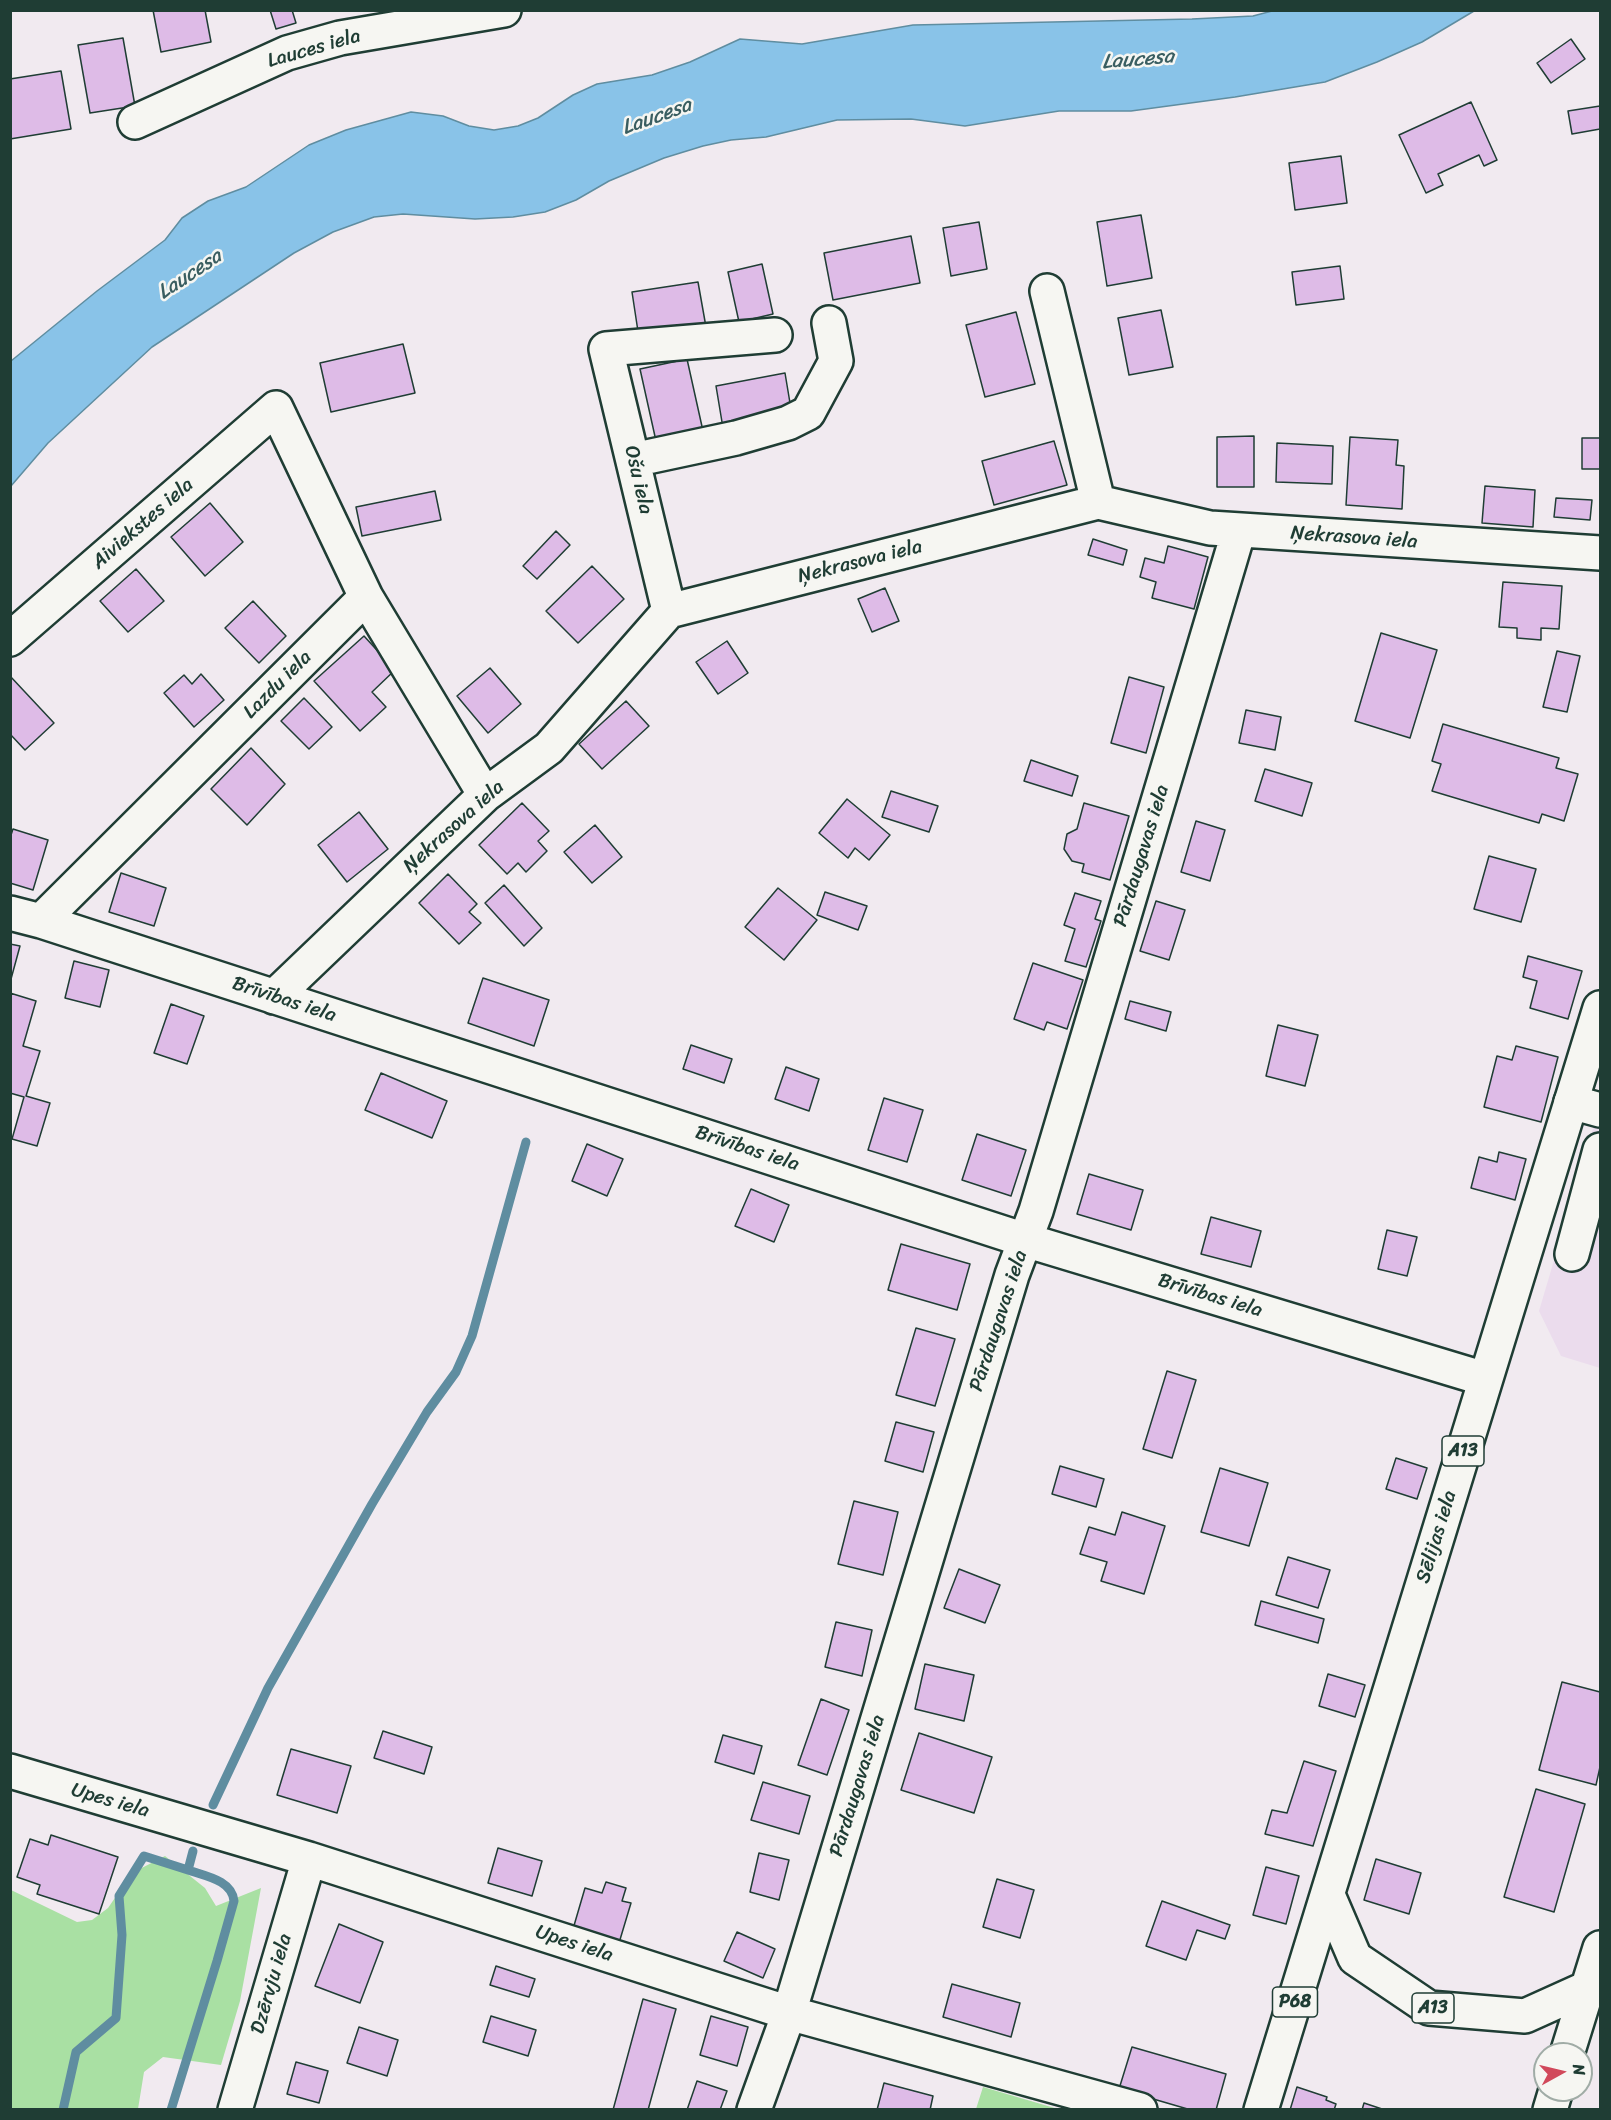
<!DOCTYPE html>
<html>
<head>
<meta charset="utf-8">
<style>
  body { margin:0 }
  #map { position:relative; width:1611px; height:2120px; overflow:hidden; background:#f1eaf0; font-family:Sriracha,sans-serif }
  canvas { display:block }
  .frame { position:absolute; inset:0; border:12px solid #1f3d34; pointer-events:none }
  .north { position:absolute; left:1533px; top:2042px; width:60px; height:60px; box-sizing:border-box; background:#f6f6f2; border:2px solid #a0aca6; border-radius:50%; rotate:82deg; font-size:16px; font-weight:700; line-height:24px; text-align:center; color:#1f3d34 }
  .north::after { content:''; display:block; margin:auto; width:21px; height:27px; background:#d1495b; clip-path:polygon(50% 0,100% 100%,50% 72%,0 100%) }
</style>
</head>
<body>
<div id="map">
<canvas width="1611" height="2120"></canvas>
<div class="frame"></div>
<div class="north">N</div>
</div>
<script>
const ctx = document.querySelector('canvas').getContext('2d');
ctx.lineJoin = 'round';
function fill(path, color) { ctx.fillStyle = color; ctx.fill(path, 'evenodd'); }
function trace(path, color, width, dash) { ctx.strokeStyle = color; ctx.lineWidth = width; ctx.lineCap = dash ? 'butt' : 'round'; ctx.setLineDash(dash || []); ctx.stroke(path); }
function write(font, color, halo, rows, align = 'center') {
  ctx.font = font + ' Sriracha,sans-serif'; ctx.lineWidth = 5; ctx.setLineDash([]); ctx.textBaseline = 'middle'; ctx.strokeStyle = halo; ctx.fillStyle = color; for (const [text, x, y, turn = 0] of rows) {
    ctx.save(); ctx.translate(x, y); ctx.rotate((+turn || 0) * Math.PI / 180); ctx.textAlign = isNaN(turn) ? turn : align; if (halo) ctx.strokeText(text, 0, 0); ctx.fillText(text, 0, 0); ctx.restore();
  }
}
fill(new Path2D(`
  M1600 1105V1368L1561 1356 1539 1311Z`), '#ebdced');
fill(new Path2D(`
  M165 1856 205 1888 216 1906 261 1888 240 2001 221 2065 163 2057 144 2072 138 2109H11V1890L77 1922 92 1920 108 1908 132 1873Z
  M983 2087 1058 2109H976Z`), '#a9e0a3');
const water = new Path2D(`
  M1272 11H1474L1422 42 1377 62 1325 82 1235 97 1131 111H1059L965 126 911 119 837 120 766 137 731 140 703 146 664 158 609 181 576 200 545 212 513 217 475 219 403 214 374 217 333 232 294 253 152 347 48 443 11 486V361L97 291 165 240 182 218 208 201 246 187 309 145 346 130 411 112 443 116 469 126 494 130 518 126 538 118 573 95 597 84 652 75 690 62 740 39 802 44 913 25 1192 19 1253 16Z`);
fill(water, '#89c3e8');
trace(water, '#5f8da0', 1.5);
trace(new Path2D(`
  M213 1805 268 1688 372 1504 427 1412 456 1372 472 1336 526 1142
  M63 2110 76 2052 116 2018 122 1935 119 1896 144 1856 188 1870
  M171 2110 217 1961 234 1901C232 1880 205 1876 188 1870L193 1851`), '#5f8da0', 9);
const building = new Path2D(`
  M153 10H205L211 42 161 52Z
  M270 10H292L296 23 276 29Z
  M123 38 135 106 90 113 78 45Z
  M1571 39 1585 59 1551 83 1537 63Z
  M61 71 71 129 10 139V79Z
  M1471 102 1497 160 1484 166 1479 155 1438 174 1443 185 1426 193 1399 135Z
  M1600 106V129L1572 134 1568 111Z
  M1341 156 1347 203 1295 210 1289 163Z
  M1141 215 1152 278 1107 286 1097 222Z
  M979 222 987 269 951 276 943 228Z
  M911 236 920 283 833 300 824 253Z
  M762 264 773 314 739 322 728 272Z
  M1340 266 1344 299 1296 305 1292 272Z
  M698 282 706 327 639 338 632 292Z
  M1161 310 1173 367 1129 375 1118 318Z
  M1016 312 1035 384 985 397 966 325Z
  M403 344 415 393 331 412 320 363Z
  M687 359 703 431 656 441 640 369Z
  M785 373 792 415 723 428 716 386Z
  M1254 436V487H1217V437Z
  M1350 437 1398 440 1396 465 1404 466 1402 509 1346 505Z
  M1582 438H1600V469H1582Z
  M1054 441 1067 485 994 505 982 461Z
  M1277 443 1333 446 1332 484 1276 482Z
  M1485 486 1535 490 1533 527 1482 523Z
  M435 491 441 520 362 536 356 507Z
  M1556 498 1592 500 1590 520 1554 517Z
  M210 503 243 542 205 576 171 537Z
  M556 531 570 545 537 579 523 566Z
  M1093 539 1127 550 1123 565 1088 555Z
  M1168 546 1208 557 1194 609 1152 598 1156 582 1140 577 1145 558 1164 563Z
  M592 566 624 599 578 643 546 611Z
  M136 569 164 601 128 632 100 601Z
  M1503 582 1562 586 1559 629 1541 628V640L1517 638V628L1499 627Z
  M885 588 899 621 872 632 858 599Z
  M253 601 286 636 259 663 225 628Z
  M1381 633 1437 650 1410 738 1355 721Z
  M364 636 395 670 372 692 386 707 360 731 314 681Z
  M727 641 748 673 718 694 696 662Z
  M1557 651 1580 656 1567 712 1543 707Z
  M490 668 521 704 488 733 457 696Z
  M201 674 224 700 194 727 164 693 184 675 192 684Z
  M10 676 54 723 25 750 10 734Z
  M1129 677 1164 687 1146 753 1111 743Z
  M304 698 332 727 309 749 281 721Z
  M626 701 649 726 602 769 579 744Z
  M1246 710 1281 717 1275 750 1239 743Z
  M1443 724 1559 758 1556 768 1578 774 1564 821 1542 814 1539 823 1432 791 1441 764 1432 761Z
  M251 748 285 784 247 825 211 789Z
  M1031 760 1078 776 1072 796 1024 781Z
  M1265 769 1312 783 1302 816 1255 801Z
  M891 791 938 806 929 832 882 817Z
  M847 799 890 835 869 860 855 848 848 858 819 833Z
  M522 803 549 831 538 841 547 851 526 872 518 863 507 874 479 845Z
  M1084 803 1129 816 1110 880 1082 872 1084 864 1072 861 1064 849 1067 834 1077 829Z
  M359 812 388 849 347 882 318 845Z
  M1196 821 1225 830 1210 881 1181 872Z
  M595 825 622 857 592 883 564 852Z
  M13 829 48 840 33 890 10 883V838Z
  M1489 856 1536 869 1521 922 1474 909Z
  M121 873 166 888 154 926 109 912Z
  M448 874 477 904 469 912 481 923 459 944 419 903Z
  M504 885 542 928 524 946 485 903Z
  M778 888 817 920 784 960 745 927Z
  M825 892 867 906 858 930 817 915Z
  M1075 893 1101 901 1095 919 1101 921 1086 967 1065 961 1075 929 1064 925Z
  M1156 901 1185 910 1169 960 1140 951Z
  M10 944 20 946 11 979 10 978Z
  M1528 956 1582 971 1568 1019 1530 1008 1537 981 1523 977Z
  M74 961 109 970 100 1007 65 998Z
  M1033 963 1083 980 1067 1029 1047 1022 1044 1030 1014 1019Z
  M483 978 549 1000 534 1046 468 1023Z
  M10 993 36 1001 23 1046 40 1051 26 1096 50 1103 37 1146 12 1139 24 1097 10 1093Z
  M1130 1001 1171 1012 1166 1031 1125 1019Z
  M171 1004 204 1016 187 1064 154 1053Z
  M1278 1025 1318 1035 1305 1086 1266 1076Z
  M691 1045 732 1059 724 1083 683 1069Z
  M1516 1046 1558 1057 1541 1122 1484 1107 1497 1056 1512 1060Z
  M786 1067 819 1079 809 1111 775 1099Z
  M381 1073 447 1101 432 1138 365 1110Z
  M884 1098 923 1110 907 1162 868 1150Z
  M977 1134 1026 1150 1011 1196 962 1180Z
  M587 1144 623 1159 607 1196 572 1181Z
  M1499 1152 1526 1159 1515 1200 1471 1188 1479 1157 1497 1162Z
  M1089 1174 1143 1190 1131 1230 1077 1214Z
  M751 1189 789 1205 774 1242 735 1226Z
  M1211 1217 1261 1231 1251 1267 1201 1254Z
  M1387 1230 1417 1237 1407 1276 1378 1269Z
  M901 1244 970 1264 957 1310 888 1290Z
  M916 1328 955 1339 935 1406 896 1395Z
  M1167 1371 1196 1380 1172 1458 1143 1449Z
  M896 1422 934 1432 923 1472 885 1461Z
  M1396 1458 1427 1468 1417 1499 1386 1489Z
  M1060 1466 1104 1479 1096 1507 1052 1494Z
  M1220 1468 1268 1483 1249 1546 1201 1532Z
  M854 1501 898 1512 883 1575 838 1564Z
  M1122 1512 1165 1526 1144 1594 1101 1581 1107 1562 1080 1554 1089 1527 1115 1535Z
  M1288 1557 1330 1570 1318 1608 1276 1595Z
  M959 1569 1000 1585 985 1623 944 1608Z
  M1261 1601 1324 1619 1318 1643 1255 1625Z
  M836 1622 872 1630 862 1676 825 1667Z
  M925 1664 974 1675 964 1721 915 1709Z
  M1328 1674 1365 1685 1355 1717 1319 1706Z
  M1562 1682 1600 1692V1767L1596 1785 1539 1770Z
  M821 1699 849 1710 827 1775 798 1765Z
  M383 1731 432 1747 424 1774 374 1758Z
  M919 1733 992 1757 974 1813 901 1790Z
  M723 1735 762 1746 754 1774 715 1762Z
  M291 1749 351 1766 337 1813 277 1795Z
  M1304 1761 1336 1771 1313 1846 1265 1834 1272 1810 1287 1813Z
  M763 1782 810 1796 799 1834 751 1820Z
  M1536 1789 1585 1804 1554 1912 1504 1897Z
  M51 1835 118 1857 99 1914 37 1894 40 1885 17 1877 30 1839 48 1845Z
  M498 1848 542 1861 532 1896 488 1883Z
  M759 1853 789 1860 779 1900 750 1892Z
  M1376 1859 1421 1873 1409 1914 1364 1900Z
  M1266 1867 1299 1876 1286 1924 1253 1915Z
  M997 1879 1034 1890 1020 1938 983 1927Z
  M606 1882 626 1888 622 1901 631 1903 619 1943 573 1929 585 1888 602 1893Z
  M1162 1901 1230 1925 1225 1939 1197 1930 1186 1960 1146 1946Z
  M339 1924 383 1942 360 2003 315 1986Z
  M737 1932 775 1949 763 1978 724 1961Z
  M496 1966 535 1979 529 1997 490 1985Z
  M952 1984 1020 2003 1011 2037 943 2017Z
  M643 1999 676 2009 648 2110H613Z
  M491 2016 536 2030 528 2056 483 2042Z
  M711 2016 748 2027 737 2066 700 2055Z
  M359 2027 398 2040 387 2076 347 2063Z
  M1132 2047 1226 2074 1216 2110H1191L1119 2089Z
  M296 2062 328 2071 319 2103 287 2094Z
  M697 2081 727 2091 720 2110H687Z
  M884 2083 933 2096 930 2110H877Z
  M1297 2087 1327 2097 1326 2100 1336 2104 1334 2110H1290Z
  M1364 2103 1382 2109V2110H1362Z`);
fill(building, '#debbe7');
trace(building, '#1f3d34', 1.5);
const minor = new Path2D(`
  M135 122 287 53 340 38 504 10
  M1047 291 1098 502
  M633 460 736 438 788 423 808 413 836 361 829 323
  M669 611 606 349 775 335
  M10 639 276 408 366 597 485 795
  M10 913 41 921 1025 1240 1485 1379
  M41 921 366 597
  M274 997 485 795 549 748 669 611 1098 502 1210 528 1600 553
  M1571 1102 1600 1110
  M1572 1254 1600 1150
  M10 1771 309 1859 789 2013 1140 2110
  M235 2110 309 1859
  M754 2110 789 2013 1012 1275 1036 1211 1239 530`);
const major = new Path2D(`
  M1328 1895 1355 1958 1429 2008 1525 2016 1587 1988
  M1567 2054 1600 1948
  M1261 2110 1600 1008
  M1550 2110 1556 2090`);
trace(minor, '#1f3d34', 38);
trace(major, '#1f3d34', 38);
trace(minor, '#f6f6f2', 33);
trace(major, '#f6f6f2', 33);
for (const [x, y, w] of [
  [1463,1451,42],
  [1295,2002,45],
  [1433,2008,42]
]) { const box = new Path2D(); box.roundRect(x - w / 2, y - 15, w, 30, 4.5); ctx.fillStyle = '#f6f6f2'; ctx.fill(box); trace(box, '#1f3d34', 1.5); }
write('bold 18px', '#1f3d34', null, [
  ["A13",1463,1451],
  ["P68",1295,2002],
  ["A13",1433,2008]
]);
write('20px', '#1f3d34', '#f6f6f2', [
  ["Lauces iela",314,49,-16],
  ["Ošu iela",638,480,77],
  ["Aiviekstes iela",143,524,-41],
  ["Ņekrasova iela",1354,538,4],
  ["Ņekrasova iela",860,562,-14],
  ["Lazdu iela",278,685,-45],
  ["Ņekrasova iela",454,827,-42],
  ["Pārdaugavas iela",1142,856,-73],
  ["Brīvības iela",284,1000,18],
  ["Brīvības iela",747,1149,18],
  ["Brīvības iela",1210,1296,17],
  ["Pārdaugavas iela",999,1321,-72],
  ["Sēlijas iela",1437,1537,-73],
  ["Pārdaugavas iela",858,1786,-73],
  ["Upes iela",110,1801,16],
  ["Upes iela",574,1944,18],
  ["Dzērvju iela",272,1984,-74]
]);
write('italic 21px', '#3a5e61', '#f6f6f2', [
  ["Laucesa",1138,60,-5],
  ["Laucesa",657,117,-20],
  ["Laucesa",190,275,-34]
]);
</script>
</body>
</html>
